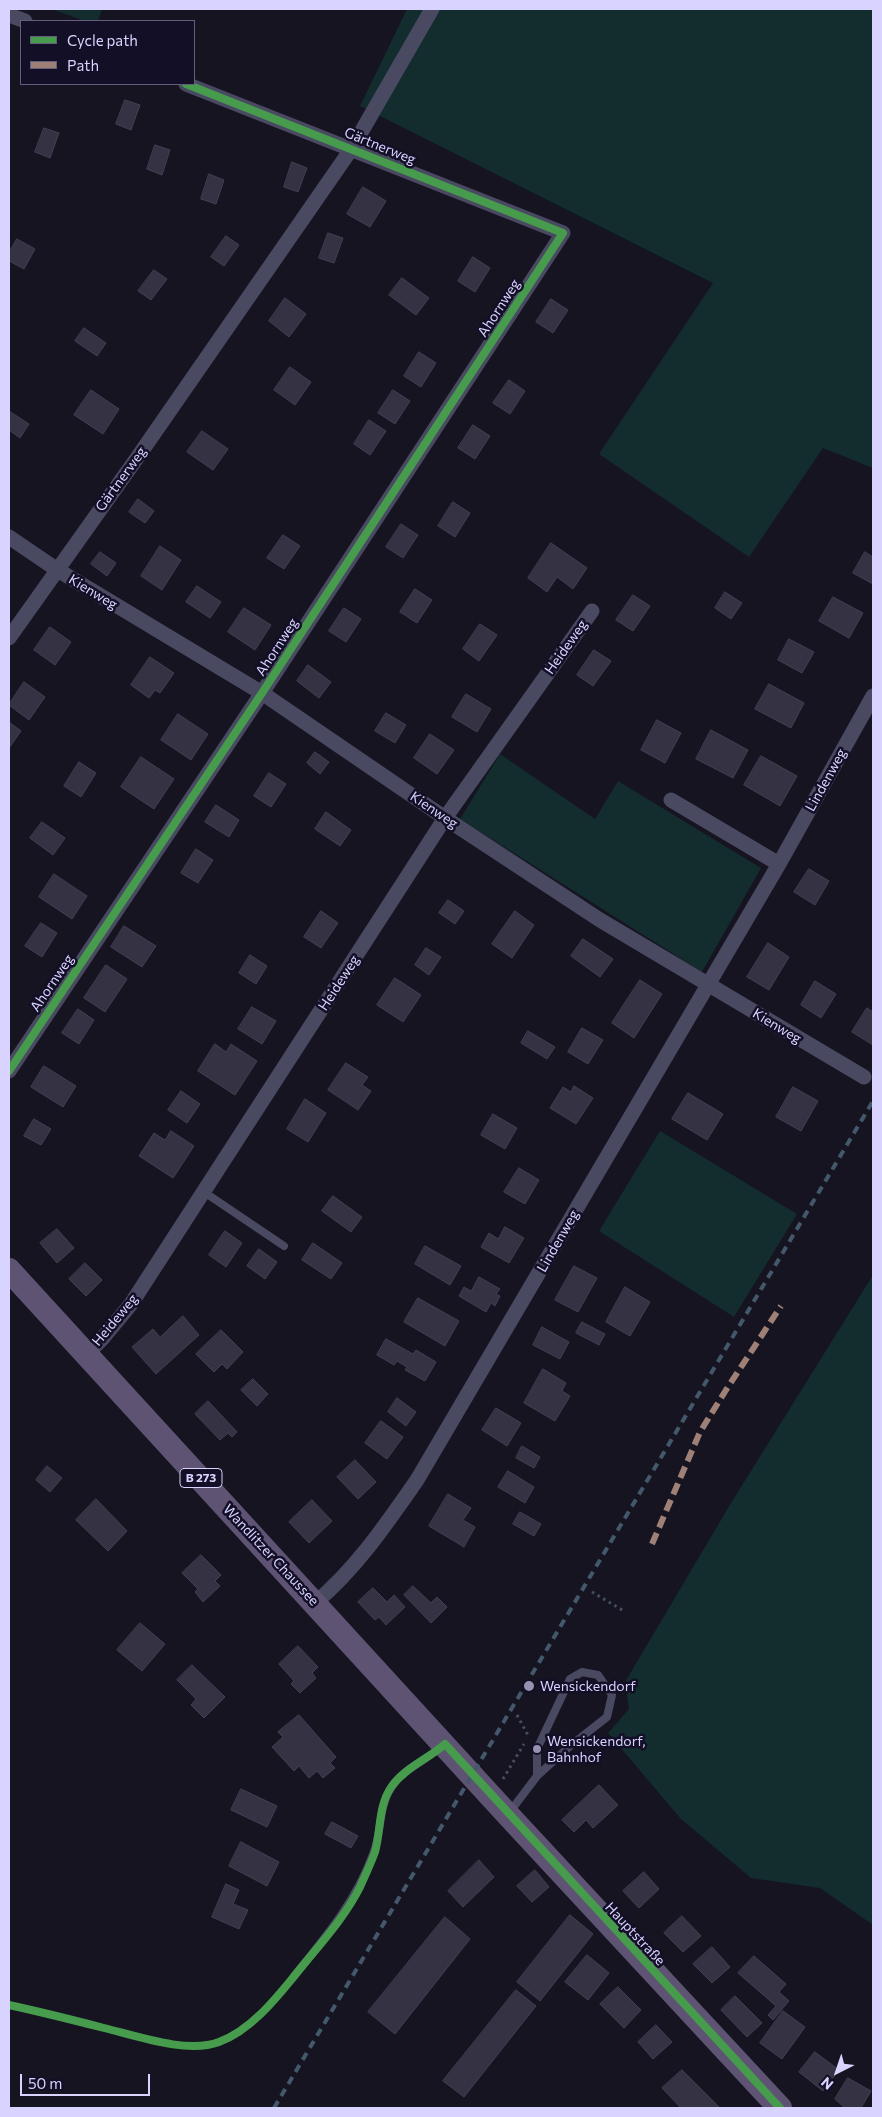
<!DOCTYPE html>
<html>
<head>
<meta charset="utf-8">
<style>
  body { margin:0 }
  #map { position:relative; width:882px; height:2117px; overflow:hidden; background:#161421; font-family:Commissioner,sans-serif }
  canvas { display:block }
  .frame { position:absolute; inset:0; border:10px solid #d9d4ff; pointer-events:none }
  .legend { position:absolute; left:20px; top:20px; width:175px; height:65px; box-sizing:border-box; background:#130f26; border:1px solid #625e7d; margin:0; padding:6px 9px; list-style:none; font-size:15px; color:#d9d4ff }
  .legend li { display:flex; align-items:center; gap:10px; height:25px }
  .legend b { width:25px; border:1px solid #625e7d }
  .north { position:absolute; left:812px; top:2047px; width:50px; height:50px; -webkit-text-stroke:4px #130f26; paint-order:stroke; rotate:221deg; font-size:14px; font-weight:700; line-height:20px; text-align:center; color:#d9d4ff }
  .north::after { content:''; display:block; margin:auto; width:18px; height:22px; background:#d9d4ff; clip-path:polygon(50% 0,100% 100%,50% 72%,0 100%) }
  .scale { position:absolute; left:20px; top:2074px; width:130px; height:22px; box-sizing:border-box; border:2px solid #d9d4ff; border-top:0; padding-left:6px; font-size:15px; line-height:18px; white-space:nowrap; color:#d9d4ff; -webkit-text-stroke:4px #130f26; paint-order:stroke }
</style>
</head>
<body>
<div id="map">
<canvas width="882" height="2117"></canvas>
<div class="frame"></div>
<ul class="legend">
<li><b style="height:6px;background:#469c4c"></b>Cycle path</li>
<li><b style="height:6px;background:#9e8076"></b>Path</li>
</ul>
<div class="north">N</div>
<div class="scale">50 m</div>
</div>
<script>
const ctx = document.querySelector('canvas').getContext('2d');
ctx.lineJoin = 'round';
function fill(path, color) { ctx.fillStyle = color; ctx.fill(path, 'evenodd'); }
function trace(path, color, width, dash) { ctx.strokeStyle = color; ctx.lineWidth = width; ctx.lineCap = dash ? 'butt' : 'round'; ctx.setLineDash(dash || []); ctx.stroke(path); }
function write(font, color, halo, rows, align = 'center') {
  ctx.font = font + ' Commissioner,sans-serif'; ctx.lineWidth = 5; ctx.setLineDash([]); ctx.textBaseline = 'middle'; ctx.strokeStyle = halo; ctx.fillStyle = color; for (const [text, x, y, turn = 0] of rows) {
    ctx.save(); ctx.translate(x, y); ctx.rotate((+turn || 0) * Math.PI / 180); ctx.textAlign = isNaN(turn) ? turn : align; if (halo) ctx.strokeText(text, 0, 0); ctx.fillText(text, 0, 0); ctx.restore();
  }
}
fill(new Path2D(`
  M51 9H102L98 21H85Z
  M407 9H873V468L823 448 749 557 599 454 713 283 360 106Z
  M500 754 595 819 618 781 761 868 702 972 460 819Z
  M660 1131 797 1214 734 1317 599 1231Z
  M873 1275V1925L820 1888 751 1878 681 1819 608 1733 629 1709 625 1682 731 1503Z`), '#132c2d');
const building = new Path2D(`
  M125 100 140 105 131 130 116 124Z
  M44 128 59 133 50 158 35 152Z
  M155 145 170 150 162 175 147 169Z
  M292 162 307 168 298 192 284 187Z
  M209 174 224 180 216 204 201 199Z
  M363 187 386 201 370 227 347 214Z
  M328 233 343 238 334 263 319 258Z
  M226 236 239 245 224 266 211 257Z
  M17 239 35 249 24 269 9 261V253Z
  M473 257 490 268 475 292 458 281Z
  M154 270 167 279 151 300 138 291Z
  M402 278 429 298 416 315 389 295Z
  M285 298 306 314 289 337 269 321Z
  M551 299 568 310 553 333 536 322Z
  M84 328 106 343 97 356 75 341Z
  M419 352 436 363 421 387 404 376Z
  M290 367 311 382 295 405 274 390Z
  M509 380 525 391 510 414 493 403Z
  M91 390 119 409 103 434 74 415Z
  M393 390 410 401 395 424 378 413Z
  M9 411 29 424 20 438 9 430Z
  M369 420 386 431 370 455 354 444Z
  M473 425 490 436 475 459 458 448Z
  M202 431 228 449 213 470 187 452Z
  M138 499 154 511 145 523 129 512Z
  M453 502 470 513 455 537 438 526Z
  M401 524 418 535 403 558 386 547Z
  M283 535 300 546 284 569 267 558Z
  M551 543 587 568 573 589 557 577 547 592 528 578Z
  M160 546 181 560 162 590 141 576Z
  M100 552 116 563 107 576 91 564Z
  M865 552 873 557V584L853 573Z
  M197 586 221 602 210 618 186 602Z
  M415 589 432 600 417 623 400 612Z
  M725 592 742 603 731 619 715 608Z
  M633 595 650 606 633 631 616 620Z
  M833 597 863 613 849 638 819 621Z
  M244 608 271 625 255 650 228 632Z
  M344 608 361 619 346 642 329 631Z
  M480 624 497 635 479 661 463 649Z
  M50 627 71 642 55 665 34 650Z
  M789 639 814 652 802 673 778 660Z
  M594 650 611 661 593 686 577 675Z
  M150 657 174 673 160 693 155 690 149 698 131 685Z
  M308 665 331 682 319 698 297 681Z
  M24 682 45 697 29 720 9 705Z
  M769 684 804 703 791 728 755 709Z
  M466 694 491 709 477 732 452 717Z
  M386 713 406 725 395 743 375 731Z
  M178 714 208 734 191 760 161 740Z
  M657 720 681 733 665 763 641 750Z
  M9 722 21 731 9 748Z
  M711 730 748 750 733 778 696 759Z
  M430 734 454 750 437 774 414 758Z
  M315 752 329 762 320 774 307 763Z
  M761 756 797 776 780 806 744 785Z
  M141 757 174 779 154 809 121 787Z
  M79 762 96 773 81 797 64 786Z
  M269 773 286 784 271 807 254 796Z
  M216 805 239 820 229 837 205 822Z
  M326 812 351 830 340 846 315 829Z
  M42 822 65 838 53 855 30 838Z
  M196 849 213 860 198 883 181 873Z
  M809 869 829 881 815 905 794 892Z
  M54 874 87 896 72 919 39 897Z
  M448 900 464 911 455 924 439 913Z
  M321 911 338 923 321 948 304 937Z
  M515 911 534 925 512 958 492 944Z
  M41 923 57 933 42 957 25 946Z
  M124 926 156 946 142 967 111 947Z
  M583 939 613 959 600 977 571 956Z
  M768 943 789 957 769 990 747 977Z
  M426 948 441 957 429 975 415 965Z
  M250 955 267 966 256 984 239 973Z
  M106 965 127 979 105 1012 84 998Z
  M395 978 421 995 403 1022 377 1005Z
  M640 980 662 994 634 1038 612 1023Z
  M815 981 836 994 821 1018 801 1005Z
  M252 1007 276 1021 262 1044 238 1029Z
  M867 1008 873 1012V1045L852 1032Z
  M78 1009 94 1020 79 1044 62 1033Z
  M582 1028 603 1040 588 1064 568 1052Z
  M528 1031 555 1047 547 1059 521 1043Z
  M215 1044 226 1052 231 1044 257 1061 235 1095 198 1071Z
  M346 1063 368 1077 362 1085 371 1091 358 1110 328 1090Z
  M44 1066 76 1086 63 1107 31 1087Z
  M574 1086 593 1098 576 1124 550 1108 563 1087 571 1092Z
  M793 1087 818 1101 801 1131 776 1117Z
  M181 1091 200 1104 187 1123 168 1110Z
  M688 1093 723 1114 707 1140 672 1119Z
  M305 1099 326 1113 308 1142 287 1129Z
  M493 1114 517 1128 505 1149 481 1135Z
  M34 1119 51 1129 41 1145 24 1136Z
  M171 1131 194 1146 173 1178 139 1156 154 1133 165 1140Z
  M519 1168 539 1180 525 1204 504 1192Z
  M333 1196 362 1217 351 1232 322 1211Z
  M505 1227 524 1238 509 1263 481 1247 489 1233 498 1239Z
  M57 1229 74 1248 57 1263 40 1243Z
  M225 1231 242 1243 226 1267 209 1255Z
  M313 1243 342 1263 331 1279 302 1260Z
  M425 1246 461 1266 450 1285 415 1264Z
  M259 1249 277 1262 265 1279 247 1266Z
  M85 1263 102 1280 86 1296 69 1279Z
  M574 1266 597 1278 578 1312 555 1300Z
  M479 1277 500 1289 496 1294 500 1296 495 1306 491 1303 486 1312 459 1296 464 1287 471 1291Z
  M625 1287 650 1302 630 1336 606 1322Z
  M418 1298 459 1321 445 1346 404 1322Z
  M183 1316 199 1335 156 1374 132 1347 153 1329 160 1337Z
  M582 1322 605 1334 599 1345 576 1333Z
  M542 1327 569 1342 560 1359 533 1345Z
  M221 1330 243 1352 227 1369 222 1364 214 1372 196 1354Z
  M386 1339 413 1354 416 1350 436 1362 425 1381 405 1370 407 1367 397 1361 394 1365 377 1355Z
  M543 1369 566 1383 562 1391 570 1396 555 1421 524 1403Z
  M253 1379 268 1394 257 1406 241 1390Z
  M397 1398 416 1412 406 1426 388 1412Z
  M208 1401 237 1432 232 1437 228 1433 220 1440 195 1414Z
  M496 1408 521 1423 507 1446 482 1430Z
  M381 1421 403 1437 387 1459 365 1443Z
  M522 1446 540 1457 534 1468 516 1458Z
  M355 1460 376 1482 358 1499 337 1477Z
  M47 1466 62 1478 50 1492 36 1480Z
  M508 1471 534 1487 525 1503 498 1487Z
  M448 1494 471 1508 463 1520 475 1527 464 1547 429 1526Z
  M96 1499 127 1531 108 1551 76 1520Z
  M312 1500 332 1521 309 1543 289 1522Z
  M520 1512 541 1524 534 1536 513 1524Z
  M201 1555 221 1575 215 1581 220 1586 203 1602 195 1592 198 1589 182 1573Z
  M413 1586 431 1603 437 1597 447 1607 431 1623 404 1595Z
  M373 1588 387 1602 394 1595 405 1607 386 1625 379 1617 375 1620 358 1602Z
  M140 1623 165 1644 142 1671 117 1650Z
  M298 1646 318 1667 312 1673 316 1678 300 1693 291 1684 294 1681 279 1664Z
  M192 1665 225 1697 204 1718 191 1705 196 1699 177 1680Z
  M299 1715 336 1757 330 1763 335 1768 323 1778 317 1771 309 1778 299 1766 294 1771 272 1747 283 1737 278 1732Z
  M599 1785 618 1805 593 1828 586 1820 574 1832 562 1820Z
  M241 1789 277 1806 267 1827 231 1810Z
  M332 1822 358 1836 351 1848 325 1834Z
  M241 1842 279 1862 267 1886 229 1866Z
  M479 1860 494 1877 463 1907 448 1891Z
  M535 1870 549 1887 532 1902 517 1886Z
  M644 1872 659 1889 639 1908 623 1891Z
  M226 1884 239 1890 233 1904 248 1910 239 1929 212 1917Z
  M570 1915 593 1934 540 2001 517 1982Z
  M682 1916 701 1936 683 1952 664 1933Z
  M445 1917 470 1939 395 2034 368 2012Z
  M712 1947 730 1967 712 1983 693 1964Z
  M587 1955 609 1973 588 2000 565 1982Z
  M754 1956 786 1984 779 1992 789 2001 773 2020 768 2015 776 2006 738 1973Z
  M618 1987 641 2010 624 2028 600 2004Z
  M516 1990 536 2006 464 2097 443 2081Z
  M735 1996 762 2023 747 2037 721 2010Z
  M783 2011 805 2027 782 2059 760 2043Z
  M656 2025 672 2042 653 2059 638 2042Z
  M815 2052 839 2070 823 2091 799 2072Z
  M682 2070 720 2108H681L662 2088Z
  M848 2078 871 2091 861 2108H845L835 2099Z`);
fill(building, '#343243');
trace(building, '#433f54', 1);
trace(new Path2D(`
  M592 1592 624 1611
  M517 1715 529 1737
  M503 1779 524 1744`), '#44505f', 3, [2.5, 4]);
trace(new Path2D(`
  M204 1192 284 1246
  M509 1813 537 1776 570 1746 607 1717 612 1695 598 1675 582 1672 570 1679 537 1749V1776
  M294 1976C325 1938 356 1901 373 1854 382 1833 378 1808 391 1788 402 1769 425 1761 441 1747`), '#4a4962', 8);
trace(new Path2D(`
  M9 15 25 21
  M9 537 56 569 262 693 445 818 600 920 864 1077
  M9 638 137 458 352 148 432 9
  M671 800 779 864
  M9 1071 262 693 563 233 186 84
  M87 1354 102 1339 131 1304 445 818 592 611
  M315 1603C356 1569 387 1523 417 1480L779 864 873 696`), '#4a4962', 15);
trace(new Path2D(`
  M9 1270 508 1815 780 2108`), '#5e5373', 24);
trace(new Path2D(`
  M274 2108 873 1101`), '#43596b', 4, [8, 6]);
trace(new Path2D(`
  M652 1544 700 1432 726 1390 781 1306`), '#9e8076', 6, [12, 6]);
trace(new Path2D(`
  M9 1071 262 693 563 233 186 84
  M9 2005C41 2012 73 2020 104 2028 137 2036 187 2054 219 2042 252 2030 278 1996 300 1969 321 1943 345 1917 360 1887 365 1876 371 1863 375 1852 381 1831 378 1805 392 1786 405 1768 428 1759 445 1744L780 2108`), '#469c4c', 8);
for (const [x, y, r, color] of [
  [529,1686,6,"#9591b1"],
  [537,1749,5,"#9591b1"]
]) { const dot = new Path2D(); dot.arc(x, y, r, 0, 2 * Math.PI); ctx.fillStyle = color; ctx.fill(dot); trace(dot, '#130f26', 2); }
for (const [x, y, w] of [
  [201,1478,42]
]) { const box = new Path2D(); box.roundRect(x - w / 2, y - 9.5, w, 19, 4); ctx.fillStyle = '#130f26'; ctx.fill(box); trace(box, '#d9d4ff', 1); }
write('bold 12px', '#d9d4ff', null, [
  ["B 273",201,1478]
]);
write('14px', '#d9d4ff', '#130f26', [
  ["Gärtnerweg",380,146,22],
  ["Ahornweg",499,308,-57],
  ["Gärtnerweg",121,479,-54],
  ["Kienweg",93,592,31],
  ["Ahornweg",277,647,-57],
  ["Heideweg",566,647,-55],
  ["Lindenweg",826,780,-61],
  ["Kienweg",434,810,34],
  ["Ahornweg",52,983,-56],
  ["Heideweg",339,983,-57],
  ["Kienweg",777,1026,31],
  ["Lindenweg",558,1241,-60],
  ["Heideweg",115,1320,-50],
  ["Wandlitzer Chaussee",271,1555,47],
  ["Hauptstraße",635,1934,47]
]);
write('14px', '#d9d4ff', '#130f26', [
  ["Wensickendorf",540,1686],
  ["Wensickendorf,",547,1741],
  ["Bahnhof",547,1757]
], 'left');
</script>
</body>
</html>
